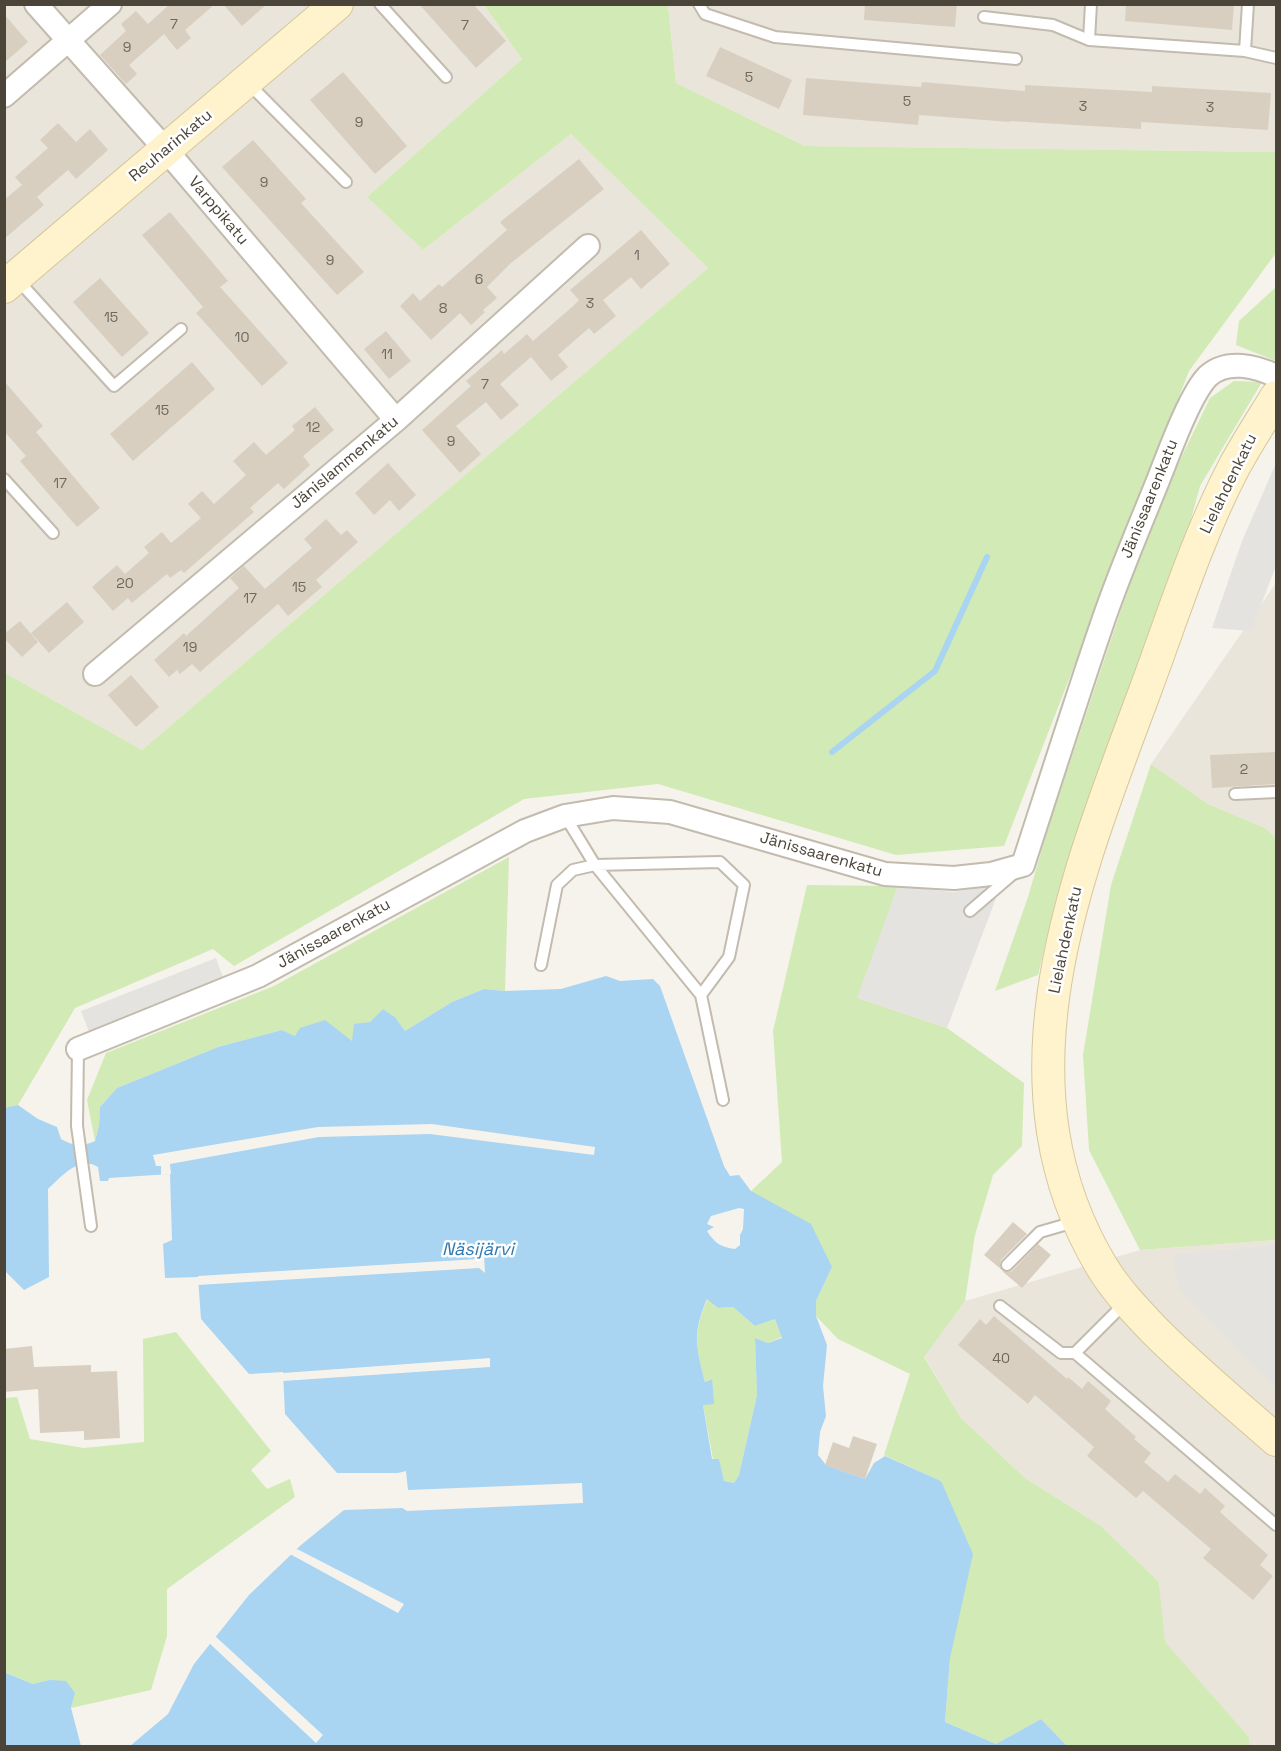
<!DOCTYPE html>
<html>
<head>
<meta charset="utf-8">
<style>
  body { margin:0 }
  #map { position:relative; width:1281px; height:1751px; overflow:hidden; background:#f6f3ec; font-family:"Space Grotesk",sans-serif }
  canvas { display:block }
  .frame { position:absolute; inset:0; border:6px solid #4b4439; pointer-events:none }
</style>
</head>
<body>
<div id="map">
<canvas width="1281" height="1751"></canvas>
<div class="frame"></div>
</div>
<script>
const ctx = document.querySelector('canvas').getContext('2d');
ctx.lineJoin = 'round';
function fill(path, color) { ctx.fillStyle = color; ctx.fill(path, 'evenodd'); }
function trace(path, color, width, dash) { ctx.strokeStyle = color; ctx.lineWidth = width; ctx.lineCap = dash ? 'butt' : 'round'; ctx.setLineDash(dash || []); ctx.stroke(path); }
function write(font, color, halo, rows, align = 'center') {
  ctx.font = font + ' "Space Grotesk",sans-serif'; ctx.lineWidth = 5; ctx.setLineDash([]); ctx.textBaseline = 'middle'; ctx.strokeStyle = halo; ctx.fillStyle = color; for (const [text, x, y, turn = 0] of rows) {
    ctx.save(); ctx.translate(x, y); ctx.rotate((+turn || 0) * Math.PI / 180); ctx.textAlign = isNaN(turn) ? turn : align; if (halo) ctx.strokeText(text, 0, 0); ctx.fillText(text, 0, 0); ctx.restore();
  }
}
fill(new Path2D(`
  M5 5H484L522 59 367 197 423 250 571 134 708 268 142 750 5 673Z
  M668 5H1276V152L805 146 676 83Z
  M1276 583V838L1265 828 1208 804 1151 764Z
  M1276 1240V1746H1250L1249 1737 1164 1642 1159 1582 1101 1526 1025 1478 961 1418 924 1356 965 1301 1140 1250Z`), '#eae5da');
fill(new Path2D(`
  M484 5H668L676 83 805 146 1276 152V253L1189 371 1004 846 896 855 658 784 524 799 234 966 213 949 75 1008 18 1105 5 1108V673L142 750 708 268 571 134 423 250 367 197 522 59Z
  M1276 287V361L1236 345 1239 321Z
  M1234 381 1262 382 1200 486 1182 552 1056 899 1038 975 995 991 1028 897 1049 825 1131 580 1168 485 1210 398Z
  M1151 764 1208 804 1265 828 1276 838V1240L1140 1250 1089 1150 1083 1055 1111 885Z
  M509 857 505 991 484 989 452 1002 405 1031 395 1017 383 1009 353 1041 295 1036 282 1030 218 1047 117 1088 100 1107 99 1126 95 1141 87 1100 106 1053 274 986Z
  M807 885 898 886 858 998 947 1028 1024 1083 1022 1146 993 1175 975 1235 965 1301 924 1357 961 1418 1025 1478 1101 1526 1159 1582 1165 1642 1249 1737 1250 1746H1067L1041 1719 996 1744 945 1722 950 1658 941 1481 884 1455 910 1374 838 1339 816 1316V1301L832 1267 751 1191 782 1162 773 1031Z
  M708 1298 718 1308 733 1307 755 1326 775 1319 782 1337 768 1343 755 1338 757 1395 739 1475 734 1483 724 1481 719 1460 713 1459 703 1405 711 1379 705 1382C696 1346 692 1334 708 1298Z
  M176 1332 271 1451 251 1470 267 1489 290 1479 295 1497 167 1589V1636L151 1690 71 1708 75 1693 49 1680 33 1684 5 1672V1398L17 1397 30 1439 84 1448 144 1442 143 1339Z`), '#d2eab5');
fill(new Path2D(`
  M1276 463V566L1251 631 1212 628 1242 541Z
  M1001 885 947 1028 857 998 898 886 953 892Z
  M216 958 224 980 89 1032 81 1011Z
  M1276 1245V1388L1178 1288 1173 1255Z`), '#e5e3e0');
fill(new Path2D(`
  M606 976 620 981 653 979 660 986 724 1166 730 1176 739 1175 751 1191 811 1224 832 1267 816 1301V1316L827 1345 823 1386 826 1416 820 1432 818 1455 826 1465 865 1479 874 1463 885 1456 941 1481 973 1554 950 1658 945 1722 996 1744 1041 1719 1067 1746H130L168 1714 194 1664 249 1595 301 1545 344 1510 403 1508 400 1473H337L285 1414 283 1372 249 1374 201 1319 198 1277 165 1278 163 1244 172 1240 170 1174 109 1178 108 1181H100L98 1167C79 1155 61 1177 48 1189L49 1277 24 1290 5 1271 4 1108 18 1105 38 1119 57 1127 61 1139C73 1146 82 1147 95 1141L99 1126 100 1107 117 1088 218 1047 282 1030 295 1036 300 1028 325 1020 352 1041 354 1024 370 1022 383 1009 395 1017 405 1031 452 1002 484 989 505 991 561 989ZM739 1208 744 1209 743 1229 740 1235V1245L735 1249C720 1247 715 1243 707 1231L714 1227 707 1224 711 1216ZM707 1299 718 1308 733 1307 755 1326 775 1319 782 1338 768 1343 755 1338 757 1395 739 1475 734 1483 724 1481 719 1459H712L703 1405 714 1404 712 1379 705 1382C696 1346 692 1334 707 1299Z
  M4 1672 33 1684 49 1680 66 1681 75 1693 71 1708 81 1746H5Z`), '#a9d4f2');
fill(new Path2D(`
  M432 1124 595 1147 594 1155 430 1134 319 1137 170 1164 171 1174 161 1175V1166H156L153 1155 318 1127Z
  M484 1253 485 1273 479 1268 198 1285V1276L478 1259Z
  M490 1358V1367L283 1381V1373Z
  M406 1471 408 1490 582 1483 583 1503 407 1511 399 1506 398 1473Z
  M297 1549 404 1604 398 1613 290 1554Z
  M215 1636 323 1735 316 1743 208 1642Z`), '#f6f3ec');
trace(new Path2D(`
  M832 752 935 671 987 557`), '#a9d4f2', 6);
fill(new Path2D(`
  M170 4H215L185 30 191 38 177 50 164 34 129 65 137 74 126 84 100 55 126 31 121 24 136 11 148 24Z
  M223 4H267L242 26Z
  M419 4H473L506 41 476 68Z
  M865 4H957L955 27 864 20Z
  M1126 4H1234L1232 30 1125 21Z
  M4 14 28 42 4 63Z
  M720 47 792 80 779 109 706 76Z
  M343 72 407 146 375 174 310 100Z
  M806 78 921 87 922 82 1025 91V85L1152 92V86L1271 93 1268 130 1141 122V129L1010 121V122L919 115 918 125 803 115Z
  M58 123 76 142 90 129 108 150 76 179 68 170 37 197 44 205 4 239V200L22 185 15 177 48 148 40 140Z
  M253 140 306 199 301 203 364 272 337 295 222 167Z
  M579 159 604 189 511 263 487 287 497 298 483 310 485 312 471 325 460 313 431 340 400 306 413 293 420 301 439 284 442 287 507 230 500 222Z
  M170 212 228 281 220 287 288 363 262 386 196 313 203 307 142 235Z
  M641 230 670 264 641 289 631 277 603 300 616 316 594 334 589 328 558 355 568 367 551 381 531 357 500 384 519 405 501 420 486 402 456 426 481 454 460 473 422 430 471 386 466 381 502 350 504 354 527 334 533 341 572 307 579 300 570 290Z
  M100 278 149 333 122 357 73 302Z
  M386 331 411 361 389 379 364 349Z
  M192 362 215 389 133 461 110 434Z
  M4 381 43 426 36 432 100 508 77 527 20 461 26 456 4 431Z
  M315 407 334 430 303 456 310 465 284 489 278 483 250 508 254 512 184 573 181 570 170 578 167 574 132 603 128 598 113 611 92 587 117 565 125 574 149 553 144 547 162 532 171 543 201 518 188 504 202 491 214 504 246 475 233 461 254 442 266 455 295 430 292 426Z
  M388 463 416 495 399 511 390 500 374 515 355 493Z
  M326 519 341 535 347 530 358 542 316 580 322 587 288 616 278 604 200 672 192 664 180 674 177 670 169 677 154 660 184 633 186 636 239 588 230 578 244 566 265 589 312 548 304 539Z
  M67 602 84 622 49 653 31 633Z
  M20 621 38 642 22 657 4 638V634Z
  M131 675 159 707 136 727 108 695Z
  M1276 752V784L1212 788 1210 755Z
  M1013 1222 1027 1234 1001 1260 1000 1266 1002 1270 984 1255Z
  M1038 1244 1051 1255 1022 1288 1002 1271 1008 1272 1012 1271Z
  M994 1316 1067 1379 1068 1377 1082 1389 1088 1381 1111 1401 1105 1409 1136 1437 1134 1439 1151 1453 1144 1462 1168 1482 1175 1474 1200 1494 1205 1488 1225 1506 1220 1512 1268 1555 1260 1565 1273 1576 1253 1600 1203 1558 1211 1549 1143 1491 1136 1498 1087 1456 1094 1447 1035 1395 1028 1404 958 1345 980 1319 986 1325Z
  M32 1346 34 1367 91 1365V1372L117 1371 120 1438 84 1440V1431L40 1433 38 1389 4 1392V1349Z
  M853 1436 877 1444 865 1479 825 1465 833 1442 849 1448Z`), '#d8cfc1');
const lane = new Path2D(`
  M380 4 446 77
  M699 4 705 14 775 37 1016 59
  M984 17 1053 25 1089 40 1245 51 1276 58
  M1089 40 1091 4
  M1245 51 1248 4
  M247 82 346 182
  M16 278 114 386 181 329
  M4 479 53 533
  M1235 794 1276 792
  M565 816 595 865 701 995 723 1100
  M970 911 1013 874
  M541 965 557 885 573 870 595 865 720 862 744 885 729 957 701 995
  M78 1049 77 1126 91 1226
  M1007 1265 1040 1232 1078 1221
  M1125 1303 1075 1353 1276 1525
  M1000 1306 1061 1353H1075`);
const street = new Path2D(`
  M36 4 166 150 396 420
  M4 96 110 4
  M95 674 396 420 588 246
  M78 1049 258 976 525 831 565 816 613 808 670 812 885 874 954 878 991 874 1023 865C1049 785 1074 706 1101 627 1118 576 1139 528 1159 478 1169 453 1190 394 1208 376 1227 359 1256 366 1276 376`);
const secondary = new Path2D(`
  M4 287 337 4
  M1276 397C1262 420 1247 443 1234 467 1197 538 1173 616 1145 691 1077 874 990 1081 1102 1267 1116 1290 1135 1310 1154 1330 1193 1369 1235 1404 1276 1440`);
trace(lane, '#c2bbae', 14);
trace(street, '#c2bbae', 26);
trace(secondary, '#d6c79b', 34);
trace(lane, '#fff', 10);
trace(street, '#fff', 22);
trace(secondary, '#fff3cd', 32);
write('14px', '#6e675b', null, [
  ["7",174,25],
  ["7",465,26],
  ["9",127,48],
  ["5",749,78],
  ["5",907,102],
  ["3",1083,107],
  ["3",1210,108],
  ["9",359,123],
  ["9",264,183],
  ["1",637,256],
  ["9",330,261],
  ["6",479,280],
  ["3",590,304],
  ["8",443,309],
  ["15",111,318],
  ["10",242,338],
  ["11",387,355],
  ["7",485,385],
  ["15",162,411],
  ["12",313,428],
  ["9",451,442],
  ["17",60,484],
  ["20",125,584],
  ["15",299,588],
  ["17",250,599],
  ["19",190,648],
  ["2",1244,770],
  ["40",1001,1359]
]);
write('16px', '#4b4439', '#fff', [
  ["Reuharinkatu",171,146,-40],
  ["Varppikatu",218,211,50],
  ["Jänislammenkatu",345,463,-40],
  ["Lielahdenkatu",1229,484,-64],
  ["Jänissaarenkatu",1150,499,-68],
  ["Jänissaarenkatu",821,855,16],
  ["Jänissaarenkatu",334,934,-29],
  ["Lielahdenkatu",1066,940,-78]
]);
write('italic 18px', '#2e7ab2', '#fff', [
  ["Näsijärvi",478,1250]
]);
</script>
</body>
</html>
